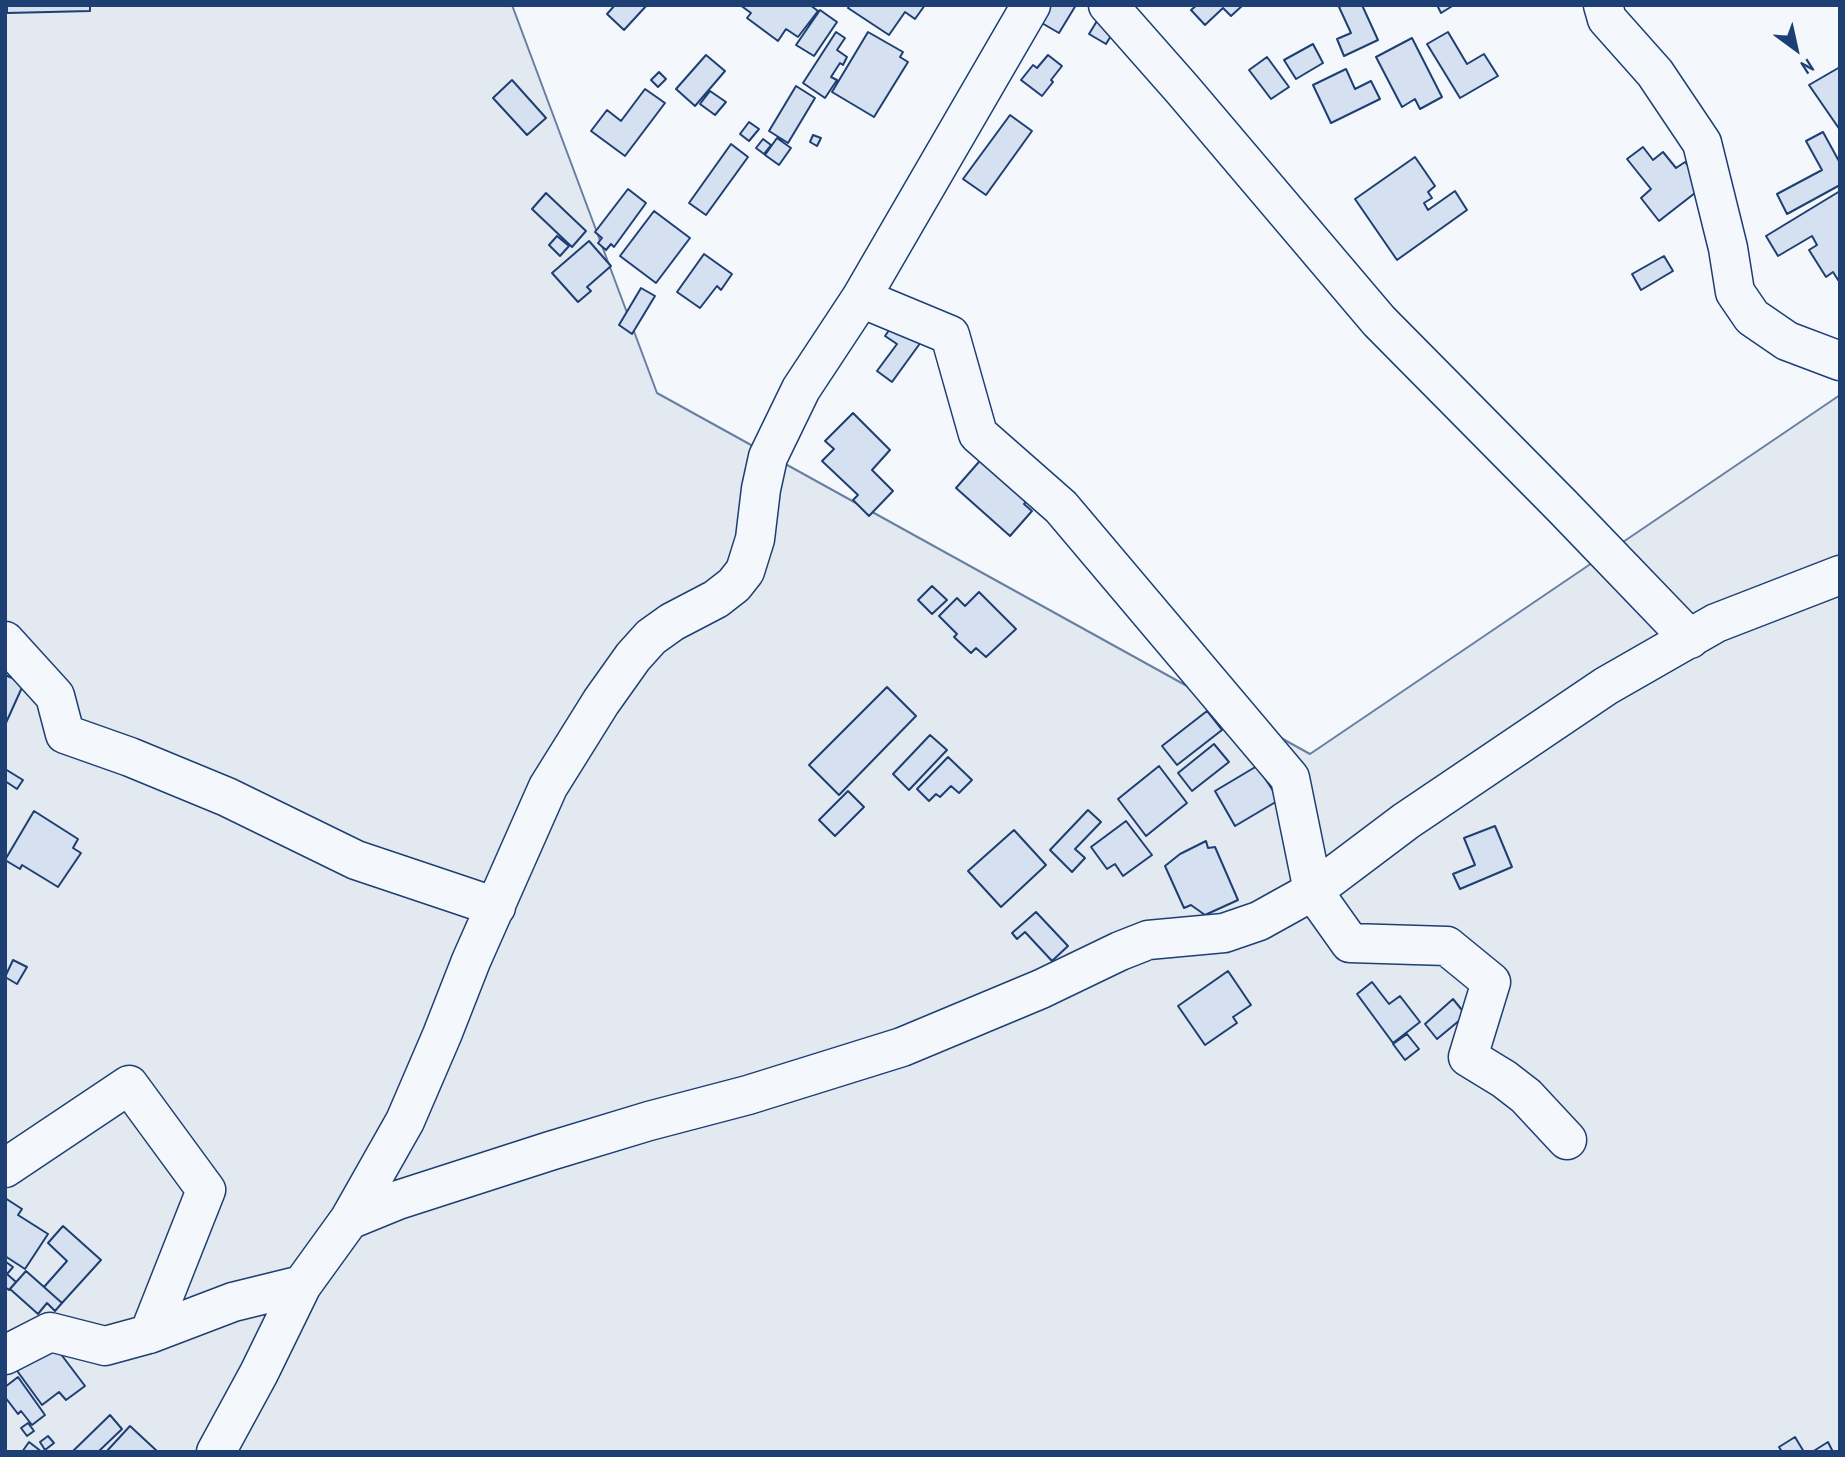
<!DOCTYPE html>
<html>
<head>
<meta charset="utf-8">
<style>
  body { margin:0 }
  #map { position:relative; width:1845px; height:1457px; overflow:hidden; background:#f4f7fb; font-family:"PT Sans Narrow",sans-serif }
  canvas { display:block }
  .frame { position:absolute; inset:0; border:7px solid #1d3f73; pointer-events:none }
  .north { position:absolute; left:1761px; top:14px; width:70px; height:70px; -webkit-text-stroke:5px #f4f7fb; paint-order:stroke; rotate:147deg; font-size:19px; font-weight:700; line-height:28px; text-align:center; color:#1d3f73 }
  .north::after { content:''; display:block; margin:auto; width:24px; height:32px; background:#1d3f73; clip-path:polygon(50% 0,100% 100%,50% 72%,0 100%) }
</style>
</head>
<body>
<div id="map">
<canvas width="1845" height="1457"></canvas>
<div class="frame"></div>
<div class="north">N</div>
</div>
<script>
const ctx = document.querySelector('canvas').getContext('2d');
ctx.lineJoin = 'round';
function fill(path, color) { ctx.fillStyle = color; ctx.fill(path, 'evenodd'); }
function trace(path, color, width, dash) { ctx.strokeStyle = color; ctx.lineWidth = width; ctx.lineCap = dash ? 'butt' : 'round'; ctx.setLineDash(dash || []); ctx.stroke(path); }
const green = new Path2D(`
  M5 5H512L657 393 1310 754 1840 395V1452H5Z`);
fill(green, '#e3e9f0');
trace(green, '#687fa3', 2);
const building = new Path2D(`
  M7 5H90V11L7 13Z
  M615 5H647L624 30 607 14Z
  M740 5H810L818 11 798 37 786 29 778 41 747 18 751 13Z
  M850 5H925L915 19 905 12 889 35 848 8Z
  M1041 5H1076L1059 33 1033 18Z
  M1197 5H1243L1231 16 1223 8 1205 25 1191 10Z
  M1344 5H1362L1378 40 1344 56 1337 39 1351 33 1339 7Z
  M1437 5H1454L1441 13Z
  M820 10 837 22 814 56 796 45Z
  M1100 16 1117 26 1106 44 1089 34Z
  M836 32 845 38 837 50 847 57 843 65 840 63 831 77 837 80 825 98 803 83Z
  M868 32 903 52 900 57 908 62 874 117 832 92Z
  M1448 32 1467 64 1484 54 1498 76 1460 98 1427 44Z
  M1412 38 1442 97 1420 109 1415 99 1402 107 1376 57Z
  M1313 44 1323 63 1296 79 1284 60Z
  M706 55 725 71 695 106 676 89Z
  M1048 55 1062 66 1051 80 1053 82 1042 96 1021 80 1033 65 1037 68Z
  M1267 57 1289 87 1271 99 1249 70Z
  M1840 67V130L1809 85Z
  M1346 69 1355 89 1371 81 1380 99 1331 123 1313 85Z
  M659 72 666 79 658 87 651 80Z
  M512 80 546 118 527 135 493 98Z
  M796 86 815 98 788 143 769 131Z
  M645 89 665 103 625 156 591 131 607 110 621 121Z
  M710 91 726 102 715 115 700 104Z
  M1010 115 1032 131 986 195 963 179Z
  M749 122 759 129 749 141 740 134Z
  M1823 132 1840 163V185L1787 214 1777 194 1822 170 1806 141Z
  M813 135 821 138 817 146 810 142Z
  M777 138 791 148 779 165 765 155Z
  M763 139 771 145 764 154 756 148Z
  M731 144 748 157 706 215 689 203Z
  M1643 147 1653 160 1663 152 1676 168 1685 162 1704 186 1659 221 1641 198 1651 189 1627 159Z
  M1415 157 1435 186 1428 192 1432 198 1424 203 1428 210 1455 191 1467 210 1397 260 1355 199Z
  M628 189 646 203 614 247 611 244 606 250 598 243 602 238 595 232Z
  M1840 191V283L1833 272 1826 277 1809 250 1817 245 1812 236 1778 256 1766 236Z
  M546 193 586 231 572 247 532 209Z
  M654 211 690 238 656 283 620 256Z
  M557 236 569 246 560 256 549 245Z
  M589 241 611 266 587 287 591 291 578 302 552 273Z
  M704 254 732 274 721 290 717 286 700 308 677 292Z
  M1664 256 1673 271 1641 290 1632 274Z
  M641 288 655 296 632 334 619 325Z
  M894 323 921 342 892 382 877 371 897 344 885 336Z
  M853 413 890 450 872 470 893 491 869 516 853 500 858 495 822 461 834 449 825 441Z
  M985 455 1031 496 1024 504 1032 511 1010 536 956 488Z
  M932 586 947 600 932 614 918 600Z
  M979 592 1016 629 986 657 976 648 971 653 954 637 957 634 939 616 957 598 965 606Z
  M5 675 24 683 5 725Z
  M887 687 916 716 839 795 809 765Z
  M1207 711 1222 730 1177 765 1162 746Z
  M930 735 947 750 909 790 893 774Z
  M1214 744 1229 762 1192 791 1178 773Z
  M948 757 972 780 959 793 951 786 940 797 936 794 929 801 917 789Z
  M1159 766 1187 803 1146 836 1118 799Z
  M1257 766 1279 800 1235 826 1215 791Z
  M5 769 23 780 17 789 5 781Z
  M848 791 864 807 835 836 819 820Z
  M1088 810 1101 822 1075 849 1085 858 1072 872 1050 850Z
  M34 811 78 839 73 848 81 853 58 887 22 865 20 869 5 860Z
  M1126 821 1152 855 1123 876 1115 864 1107 869 1091 847Z
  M1495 826 1512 867 1460 889 1453 874 1475 865 1464 838Z
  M1014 830 1046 865 1001 907 968 871Z
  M1206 841 1208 848 1215 847 1238 900 1205 915 1191 905 1184 908 1165 866 1180 854Z
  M1036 912 1068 946 1052 961 1025 932 1017 939 1012 933Z
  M13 960 27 967 17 984 5 977Z
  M1228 971 1251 1005 1233 1017 1237 1023 1205 1045 1178 1006Z
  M1372 982 1389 1004 1400 996 1420 1022 1393 1043 1357 994Z
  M1453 999 1466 1015 1437 1039 1425 1024Z
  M1407 1034 1419 1049 1405 1060 1393 1044Z
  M5 1198 22 1209 18 1215 48 1234 25 1269 5 1256Z
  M63 1226 101 1260 62 1303 44 1287 67 1261 48 1243Z
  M6 1262 13 1267 7 1274 16 1282 9 1290 5 1287Z
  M26 1271 62 1303 55 1311 47 1303 38 1314 10 1289Z
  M51 1341 85 1386 66 1400 59 1392 42 1405 15 1368Z
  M18 1377 45 1415 32 1425 21 1411 18 1414 5 1397V1387Z
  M110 1415 122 1429 98 1452H72Z
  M28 1423 34 1431 27 1436 21 1428Z
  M130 1426 158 1452H106Z
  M48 1436 54 1443 45 1450 40 1442Z
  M1795 1437 1804 1452H1782L1779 1447Z
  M29 1442 42 1452H22Z
  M1828 1442 1833 1452H1812Z`);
fill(building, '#d5e0f0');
trace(building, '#1d3f73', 2);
const minor = new Path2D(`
  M1108 5 1183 90 1379 321 1563 507 1690 639
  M1603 5 1607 19 1655 73 1702 143 1728 248 1735 292 1752 317 1787 341 1840 361
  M861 298 950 335 978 434 1061 507 1290 778 1313 891 1350 943 1447 946 1491 982 1468 1057 1504 1079 1526 1096 1567 1140
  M5 641 55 696 65 734 130 757 227 797 356 860 496 907
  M5 1168 129 1085 206 1190 149 1334
  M349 1220 398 1200 550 1151 649 1121 748 1095 902 1047 1041 989 1120 951 1148 940 1224 933 1259 921 1313 891 1406 821 1606 686 1716 623 1840 575
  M5 1355 50 1332 105 1346 149 1334 233 1302 302 1285
  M216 1452 259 1373 302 1285 349 1220 405 1121 442 1035 471 961 548 787 601 702 633 657 651 637 672 622 716 599 734 585 745 571 755 539 761 489 768 457 801 389 861 298 1031 5`);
trace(minor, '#1d3f73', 41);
trace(minor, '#f4f7fb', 38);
</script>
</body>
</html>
